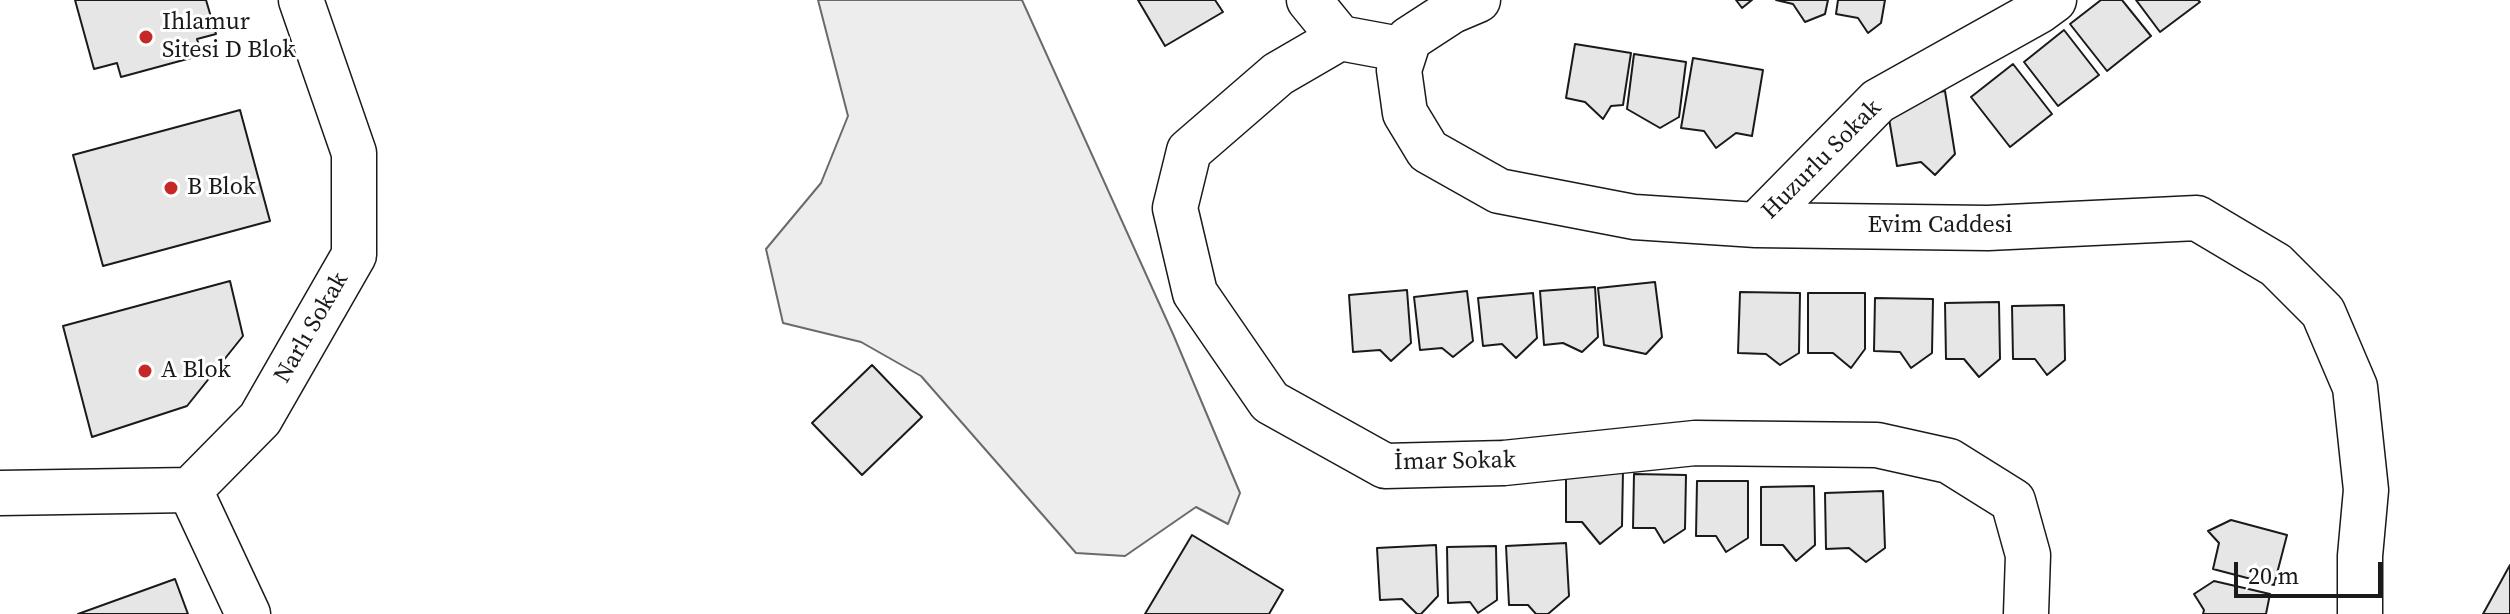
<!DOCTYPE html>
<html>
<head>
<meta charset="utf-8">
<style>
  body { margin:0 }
  #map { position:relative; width:2510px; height:614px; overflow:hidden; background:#fff; font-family:"Source Serif 4",serif }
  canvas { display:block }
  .scale { position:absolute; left:2234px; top:562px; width:148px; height:36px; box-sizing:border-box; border:4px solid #1a1a1a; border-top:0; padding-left:10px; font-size:24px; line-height:28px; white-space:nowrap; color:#1a1a1a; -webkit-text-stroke:6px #fff; paint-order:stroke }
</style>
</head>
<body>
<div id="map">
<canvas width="2510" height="614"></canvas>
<div class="scale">20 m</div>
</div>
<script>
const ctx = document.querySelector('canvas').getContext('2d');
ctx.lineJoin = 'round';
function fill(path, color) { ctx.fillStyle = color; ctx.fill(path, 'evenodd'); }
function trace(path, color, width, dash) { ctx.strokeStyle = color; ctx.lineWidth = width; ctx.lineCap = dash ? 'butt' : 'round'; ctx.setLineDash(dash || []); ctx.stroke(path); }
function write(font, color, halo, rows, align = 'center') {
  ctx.font = font + ' "Source Serif 4",serif'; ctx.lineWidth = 6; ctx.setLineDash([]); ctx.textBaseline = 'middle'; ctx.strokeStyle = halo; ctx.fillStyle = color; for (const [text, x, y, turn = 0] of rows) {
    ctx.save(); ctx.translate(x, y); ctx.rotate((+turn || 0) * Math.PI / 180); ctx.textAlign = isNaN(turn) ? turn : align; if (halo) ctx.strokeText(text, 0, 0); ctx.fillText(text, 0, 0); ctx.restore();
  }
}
const built = new Path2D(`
  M818 0H1022L1173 334 1240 493 1228 524 1196 507 1125 556 1076 553 921 376 861 342 783 323 766 249 821 183 848 116Z`);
fill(built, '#ededed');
trace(built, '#6a6a6a', 2);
const building = new Path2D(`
  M75 0H206L216 34 197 39 202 55 121 77 117 63 94 69Z
  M1138 0H1215L1223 12 1165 46Z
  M1736 0H1752L1742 8Z
  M1776 0H1828L1825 14 1805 22 1793 4Z
  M1838 0H1885L1881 23 1868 33 1858 18 1836 14Z
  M2101 0H2122L2151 36 2107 71 2070 24Z
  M2136 0H2198L2200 2 2160 32Z
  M2064 30 2099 75 2058 106 2024 62Z
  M1575 44 1631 53 1623 105 1611 106 1603 119 1585 102 1566 98Z
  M1634 54 1686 62 1679 117 1660 128 1627 109Z
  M1693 58 1763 70 1752 136 1736 133 1716 148 1704 131 1681 128Z
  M2013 64 2052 114 2010 147 1971 97Z
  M1945 91 1955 154 1935 175 1921 162 1897 166 1886 101Z
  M240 110 270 221 103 266 73 155Z
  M230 281 243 336 187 406 92 437 63 326Z
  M1655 282 1662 337 1646 354 1604 345 1598 288Z
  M1595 287 1598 337 1582 352 1563 343 1544 345 1540 291Z
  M1407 290 1411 343 1391 361 1380 350 1353 352 1349 295Z
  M1467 291 1473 341 1453 357 1442 348 1420 350 1414 297Z
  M1740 292 1800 293 1799 353 1780 365 1766 354 1738 353Z
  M1533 293 1537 338 1516 358 1502 344 1483 346 1478 298Z
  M1808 293H1865V349L1851 368 1833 353H1808Z
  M1875 298 1933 299 1932 353 1911 368 1900 352 1874 351Z
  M1999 302 2000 359 1979 377 1964 359H1946L1945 303Z
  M2064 305 2065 360 2047 375 2035 359H2013L2012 306Z
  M872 365 922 417 862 475 812 423Z
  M1566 470H1623L1622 526 1600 544 1582 522H1566Z
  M1634 474 1686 475 1685 529 1664 543 1655 528H1633Z
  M1697 481H1748V538L1726 552 1716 536H1696Z
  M1814 486 1815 545 1796 561 1783 545H1761V487Z
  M1883 491 1885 548 1866 562 1849 548 1826 549 1825 493Z
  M2231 520 2287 535 2274 585 2213 569 2219 543 2208 531Z
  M1192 535 1283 590 1269 614H1145Z
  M1566 543 1569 596 1548 614H1536L1528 605H1509L1506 546Z
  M1436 545 1438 596 1421 614H1417L1402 599 1380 600 1377 548Z
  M1496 546 1497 600 1478 613 1470 602 1448 603 1447 547Z
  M2510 565V614H2483Z
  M175 579 188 614H78Z
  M2214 581 2270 594 2266 614H2203L2204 610 2194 594Z`);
fill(building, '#e6e6e6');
trace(building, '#1a1a1a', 2);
const minor = new Path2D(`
  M1309 0 1340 38
  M1478 0 1452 11 1409 39 1399 70 1405 113 1428 151 1499 191 1634 217 1756 225 1988 228 2197 218 2276 265 2323 312 2355 387 2366 490 2360 556V614
  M1405 50 1340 38 1278 74 1189 151 1175 208 1195 293 1270 402 1385 466 1504 463 1695 443 1877 445 1949 461 2013 501 2028 555 2026 614
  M1756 225 1878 101 2039 11 2054 0
  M190 490 260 419 354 255V153L301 0
  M190 490 248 614
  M0 493 190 490`);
trace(minor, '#1a1a1a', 47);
trace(minor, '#fff', 44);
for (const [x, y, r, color] of [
  [146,37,8,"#c62828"],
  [171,188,8,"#c62828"],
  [145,371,8,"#c62828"]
]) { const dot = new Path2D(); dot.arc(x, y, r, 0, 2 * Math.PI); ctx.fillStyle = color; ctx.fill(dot); trace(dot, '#fff', 3); }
write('24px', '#1a1a1a', '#fff', [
  ["Ihlamur",162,23],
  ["Sitesi D Blok",162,51],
  ["B Blok",187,188],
  ["A Blok",161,371]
], 'left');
write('24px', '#1a1a1a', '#fff', [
  ["Huzurlu Sokak",1822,160,-45],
  ["Evim Caddesi",1940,226],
  ["Narlı Sokak",312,328,-60],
  ["İmar Sokak",1455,462,-1]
]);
</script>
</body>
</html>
